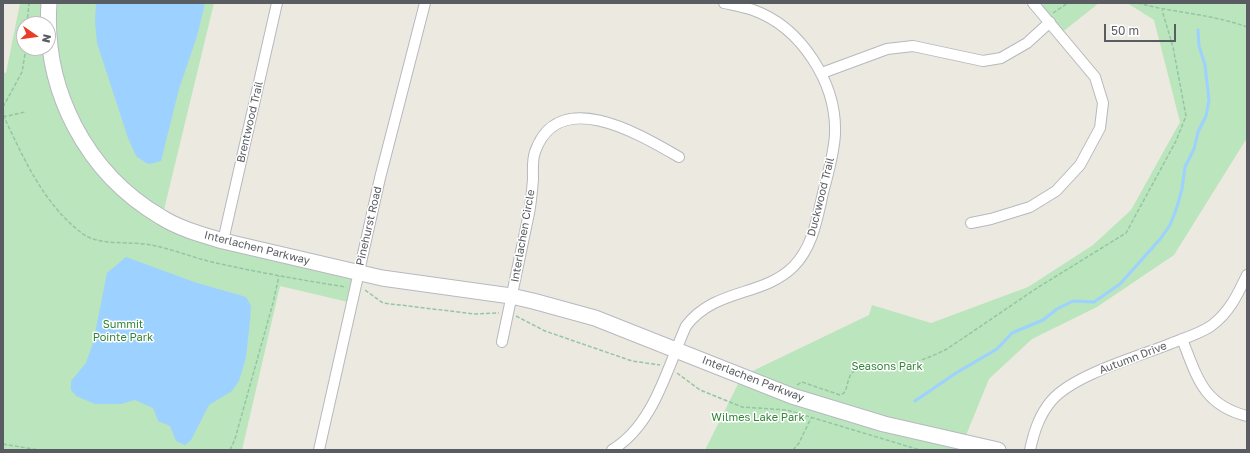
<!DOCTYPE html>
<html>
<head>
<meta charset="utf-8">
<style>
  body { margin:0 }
  #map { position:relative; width:1250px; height:453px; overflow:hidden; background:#eceae0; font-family:"Golos Text",sans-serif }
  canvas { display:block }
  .frame { position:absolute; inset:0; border:4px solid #595c61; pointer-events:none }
  .north { position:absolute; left:16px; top:16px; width:40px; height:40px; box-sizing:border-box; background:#fff; border:1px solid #bdbec0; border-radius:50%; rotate:103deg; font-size:11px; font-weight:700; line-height:16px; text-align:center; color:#595c61 }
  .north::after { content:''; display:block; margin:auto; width:14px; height:18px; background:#ea3d27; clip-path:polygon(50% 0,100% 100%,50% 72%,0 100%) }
  .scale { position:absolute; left:1104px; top:24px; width:72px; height:18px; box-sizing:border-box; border:2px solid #595c61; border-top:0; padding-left:5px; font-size:12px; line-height:14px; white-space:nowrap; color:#595c61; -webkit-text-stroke:3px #fff; paint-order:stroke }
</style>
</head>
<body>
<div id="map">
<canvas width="1250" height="453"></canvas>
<div class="frame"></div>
<div class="north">N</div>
<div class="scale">50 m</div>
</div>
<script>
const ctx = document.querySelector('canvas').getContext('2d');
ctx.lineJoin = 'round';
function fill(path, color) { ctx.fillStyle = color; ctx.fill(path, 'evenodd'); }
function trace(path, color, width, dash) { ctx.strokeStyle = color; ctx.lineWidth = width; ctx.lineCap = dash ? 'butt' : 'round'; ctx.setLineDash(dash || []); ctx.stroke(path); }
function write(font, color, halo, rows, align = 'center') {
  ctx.font = font + ' "Golos Text",sans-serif'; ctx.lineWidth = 3; ctx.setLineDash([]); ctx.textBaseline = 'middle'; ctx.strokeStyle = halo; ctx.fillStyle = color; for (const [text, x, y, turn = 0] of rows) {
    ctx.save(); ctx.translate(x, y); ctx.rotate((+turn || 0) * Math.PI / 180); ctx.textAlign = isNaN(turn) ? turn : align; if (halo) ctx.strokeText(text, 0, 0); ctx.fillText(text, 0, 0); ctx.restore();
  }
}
fill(new Path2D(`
  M20 3H214L162 218 358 272 352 303 280 286 242 450H3V72L6 73ZM24 24H48V48H24Z
  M1045 3H1099L1060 34 1038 8Z
  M1127 3H1247V138L1174 255 1097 307 1032 339 989 379 960 450H705L742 376 869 315 872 305 931 323 1028 287 1093 245 1131 210 1180 122 1154 20Z`), '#bbe5bd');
fill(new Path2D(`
  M96 3H205L197 36 179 89 161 161 150 164 146 163 136 156 128 138 97 43 95 22Z
  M126 257 194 282 246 297 251 306 250 321 246 357 239 381 232 391 209 405 191 440 185 445 176 441 170 426 158 421 153 408 135 400 121 404H95L76 396 71 390V381L86 363 93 343 107 273Z`), '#9dd1ff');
trace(new Path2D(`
  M915 401 956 373 997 349 1012 333 1043 320 1057 309 1073 301 1094 302 1120 284 1161 238 1170 225 1177 207 1182 189 1185 167 1194 149 1198 132 1206 116 1209 100 1205 65 1199 46 1198 30`), '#9dd1ff', 3);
const street = new Path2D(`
  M822 73 887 49 913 46 983 61 1001 58 1027 43 1050 22
  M971 223 991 219 1030 207 1056 191 1080 165 1100 128 1103 103 1095 77 1033 3
  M223 241 277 3
  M1182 339C1197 377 1203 405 1247 416
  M502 342 528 218C531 205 532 192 533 179 533 170 532 160 535 152 558 85 641 135 679 157
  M319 450 380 178 425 3
  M612 450C654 425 667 368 686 326 715 288 762 297 793 267 813 247 817 219 823 193 828 173 834 154 835 134 837 83 801 27 753 10 744 7 733 5 724 3
  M1030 450C1034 432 1039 415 1052 400 1075 374 1138 357 1172 343 1185 338 1199 334 1211 326 1229 313 1238 294 1247 275`);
const secondary = new Path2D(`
  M49 3C43 90 86 173 161 217 180 229 203 235 223 241L382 278 511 296 533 301 595 318 792 396 884 424 998 450`);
trace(street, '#b6b8bd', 12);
trace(secondary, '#b6b9bf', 17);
trace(new Path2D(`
  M1138 3C1174 13 1212 14 1247 27
  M1053 13 1068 3
  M27 24 29 3
  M26 48 22 72 3 107 4 117C24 159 44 205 83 234 99 246 131 241 151 245 172 249 191 257 212 262 256 272 301 280 346 287
  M3 117 25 112
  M365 290 383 303 475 314 499 313
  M516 316 545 331 632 361 660 365
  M677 373 700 390 742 407 787 410 920 450
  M797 385 802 382 840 395 844 393C848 387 847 379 852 373 859 367 870 368 879 368 904 367 925 360 947 349L1037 288 1126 233 1176 141 1186 116 1173 47 1162 10
  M3 444 39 450
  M230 450 235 439 273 303 279 276
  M793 450 799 443 811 418`), '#94c5a4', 1.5, [4, 2]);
trace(street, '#fff', 10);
trace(secondary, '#fff', 15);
write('11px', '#595c61', '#fff', [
  ["Brentwood Trail",250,122,-77],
  ["Duckwood Trail",821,197,-76],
  ["Pinehurst Road",369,226,-77],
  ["Interlachen Circle",523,236,-80],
  ["Interlachen Parkway",257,248,14],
  ["Autumn Drive",1133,358,-21],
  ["Interlachen Parkway",753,379,21]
]);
write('11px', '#34853a', '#fff', [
  ["Summit",123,325],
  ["Pointe Park",123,338],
  ["Seasons Park",887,367],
  ["Wilmes Lake Park",758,418]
]);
</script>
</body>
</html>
